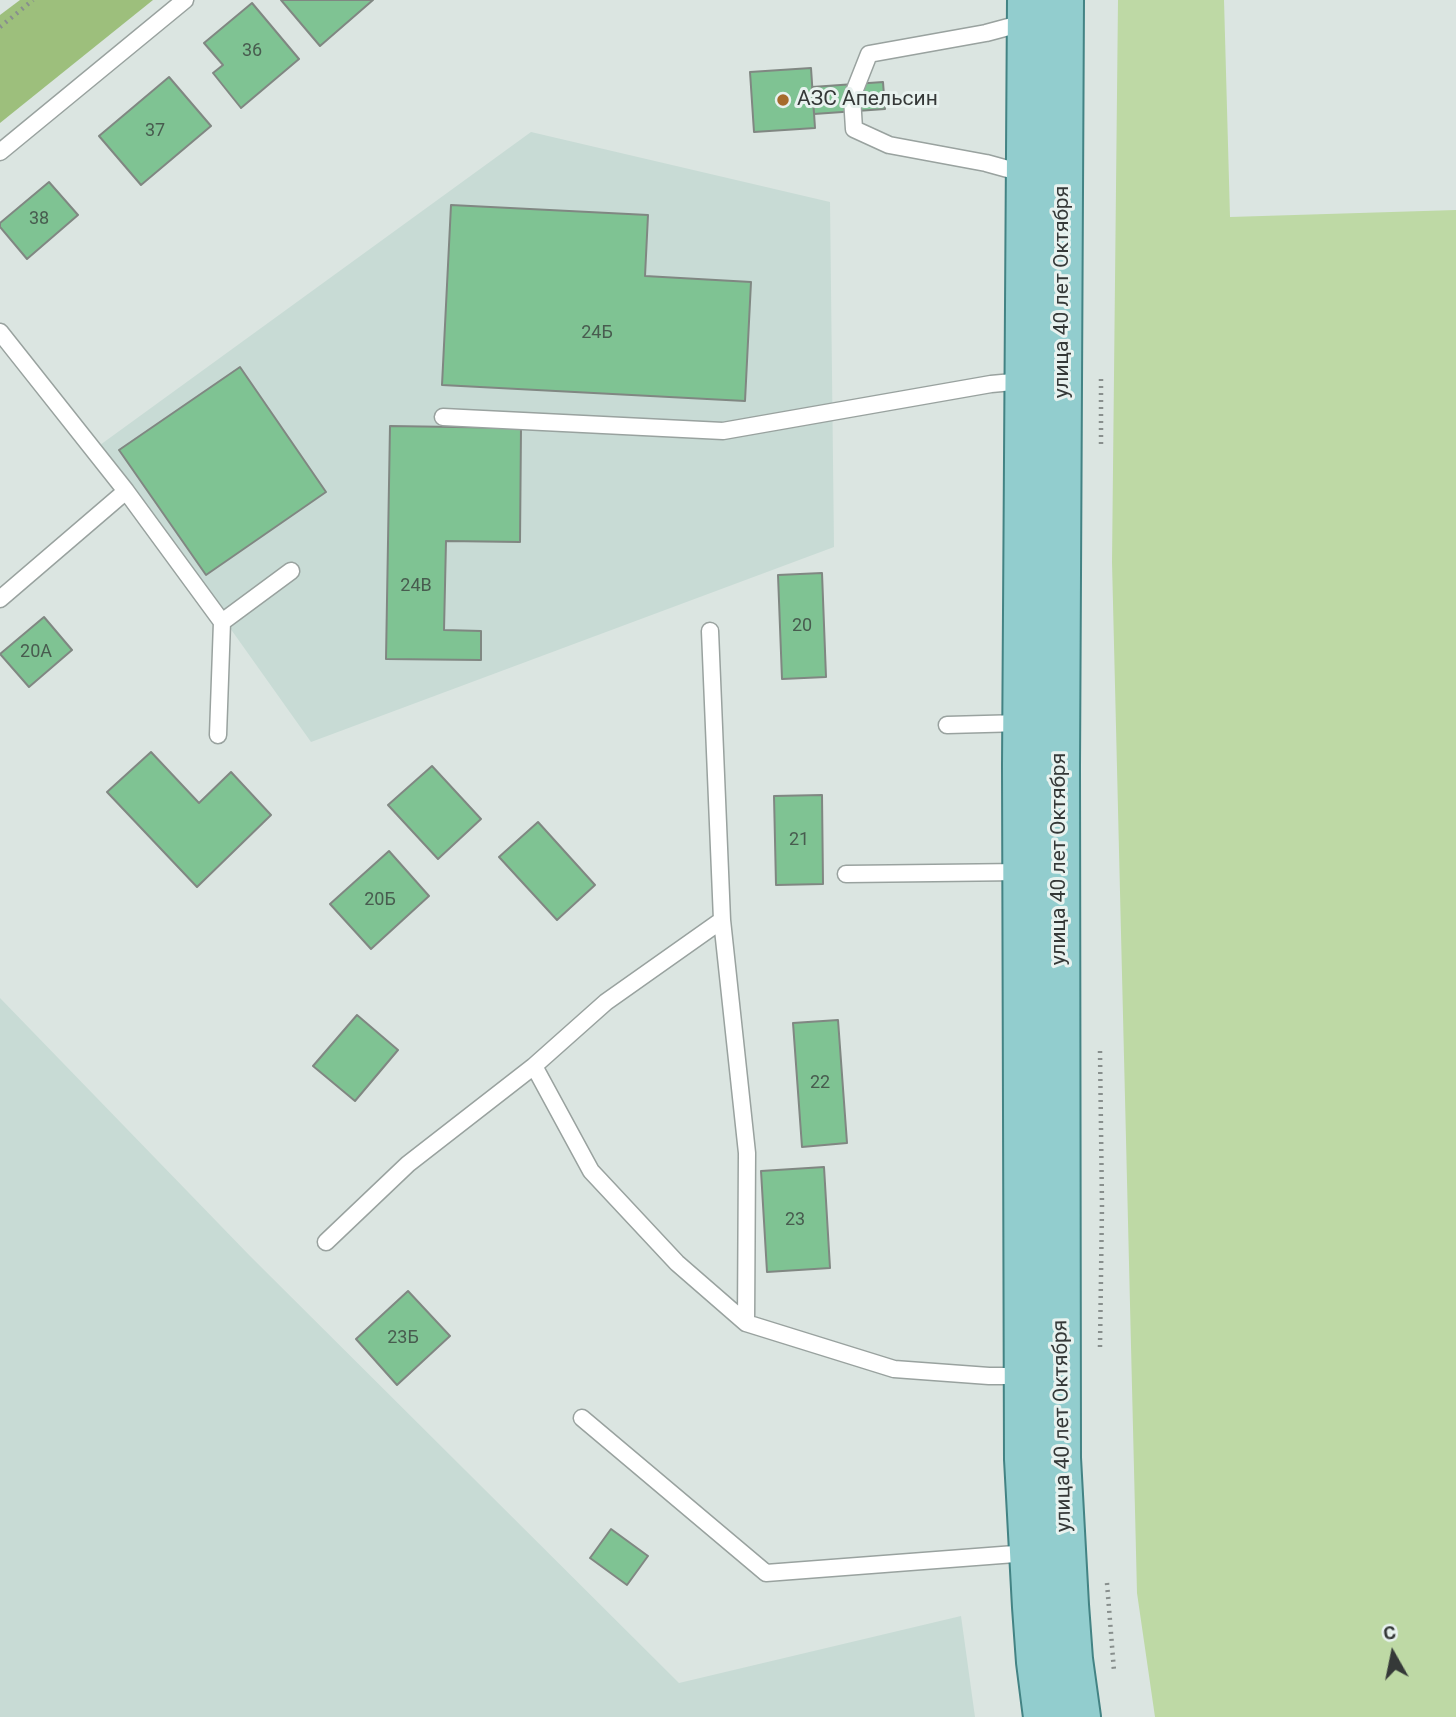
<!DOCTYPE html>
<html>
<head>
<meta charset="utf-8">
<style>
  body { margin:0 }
  #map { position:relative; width:1456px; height:1717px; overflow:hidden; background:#dbe5e1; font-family:Roboto,sans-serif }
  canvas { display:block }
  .north { position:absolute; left:1358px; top:1619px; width:70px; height:70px; -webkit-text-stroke:5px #e8f2ef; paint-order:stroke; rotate:351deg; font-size:19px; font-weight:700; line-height:28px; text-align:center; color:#353938 }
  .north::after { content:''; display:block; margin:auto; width:24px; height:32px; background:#353938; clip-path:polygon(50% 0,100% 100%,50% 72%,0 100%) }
</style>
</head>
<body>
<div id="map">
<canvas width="1456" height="1717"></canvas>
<div class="north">С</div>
</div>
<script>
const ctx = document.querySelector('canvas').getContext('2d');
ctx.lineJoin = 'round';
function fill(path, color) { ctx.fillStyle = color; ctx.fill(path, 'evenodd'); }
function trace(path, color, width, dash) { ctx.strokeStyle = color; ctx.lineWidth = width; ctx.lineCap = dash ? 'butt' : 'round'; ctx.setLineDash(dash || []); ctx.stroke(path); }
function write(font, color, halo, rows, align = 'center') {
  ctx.font = font + ' Roboto,sans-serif'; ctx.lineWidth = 6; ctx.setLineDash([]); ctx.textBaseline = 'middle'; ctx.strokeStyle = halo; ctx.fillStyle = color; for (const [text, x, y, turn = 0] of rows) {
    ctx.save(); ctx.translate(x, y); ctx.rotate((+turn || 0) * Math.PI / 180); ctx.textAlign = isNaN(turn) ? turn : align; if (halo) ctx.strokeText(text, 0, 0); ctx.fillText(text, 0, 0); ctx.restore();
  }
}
fill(new Path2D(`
  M531 132 830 202 834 547 311 742 100 445Z
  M0 998 251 1257 679 1683 961 1616 975 1717H0Z`), '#c8dbd5');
fill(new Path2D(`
  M1118 0H1224L1230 217 1456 210V1717H1155L1137 1593 1112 562Z`), '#bed9a5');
fill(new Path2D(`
  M20 0H153L0 123V15Z`), '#9dbf7c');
const building = new Path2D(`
  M281 0H373L320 46Z
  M252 3 299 59 241 108 213 73 223 65 204 43Z
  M811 68 815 128 754 132 750 72Z
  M169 77 211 126 141 185 99 136Z
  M883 82 885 109 814 114 812 87Z
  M49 182 78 215 27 259 0 227V223Z
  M451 205 648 215 645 276 751 282 745 401 442 385Z
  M240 367 326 492 206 575 119 450Z
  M390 426 521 428 520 542 446 541 444 630 481 631V660L386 659Z
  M822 573 826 677 782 679 778 575Z
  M44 617 72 650 29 687 0 654Z
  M151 752 199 803 231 772 271 815 197 887 107 792Z
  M432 766 481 819 438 859 388 805Z
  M822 795 823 884 776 885 774 796Z
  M538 822 595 885 557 920 499 857Z
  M389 851 429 896 371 949 330 904Z
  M357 1015 398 1050 355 1101 313 1066Z
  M838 1020 847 1143 802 1147 793 1023Z
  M824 1167 830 1268 767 1272 761 1171Z
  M408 1291 450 1336 397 1385 356 1339Z
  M611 1529 648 1556 627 1585 590 1558Z`);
fill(building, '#7fc393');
trace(building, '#808782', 2);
const service = new Path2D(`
  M0 152 185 0
  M1026 174 986 163 889 145 854 129 852 97 869 54 986 33 1027 22
  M0 332 126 491 222 622 291 571
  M443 417 723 431 991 384 1024 381
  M0 599 126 491
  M710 631 722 920 747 1153 746 1323
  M947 725 1022 723
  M218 735 222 622
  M846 874 1022 872
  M534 1066 606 1002 722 920
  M326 1242 408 1164 534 1066 591 1171 677 1263 746 1323 894 1369 989 1376H1024
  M582 1418 766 1573 1028 1553`);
const primary = new Path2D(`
  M1027 0 1022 765 1024 1459 1032 1607 1036 1662 1043 1717
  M1064 0 1060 765 1061 1458 1069 1605 1073 1659 1081 1717`);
trace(service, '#99a29f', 19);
trace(primary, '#438384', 42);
trace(new Path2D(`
  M0 27 33 0
  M1101 444V379
  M1100 1051 1102 1205 1100 1347
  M1107 1583 1114 1671`), '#888f8d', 4.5, [2, 5]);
trace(service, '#fff', 16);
trace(primary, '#92cdce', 38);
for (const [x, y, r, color] of [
  [783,100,7,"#a66b2c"]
]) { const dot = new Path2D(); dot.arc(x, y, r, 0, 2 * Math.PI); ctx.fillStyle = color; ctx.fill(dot); trace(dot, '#e8f2ef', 2.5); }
write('18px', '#485c4f', null, [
  ["36",252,51],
  ["37",155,131],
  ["38",39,219],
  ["24Б",597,333],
  ["24В",416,586],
  ["20",802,626],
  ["20А",36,652],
  ["21",799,840],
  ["20Б",380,900],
  ["22",820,1083],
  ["23",795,1220],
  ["23Б",403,1338]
]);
write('21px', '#353938', '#e8f2ef', [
  ["АЗС Апельсин",797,100]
], 'left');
write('21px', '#353938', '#e8f2ef', [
  ["улица 40 лет Октября",1063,292,-90],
  ["улица 40 лет Октября",1060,859,-90],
  ["улица 40 лет Октября",1063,1426,-91]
]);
</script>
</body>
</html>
